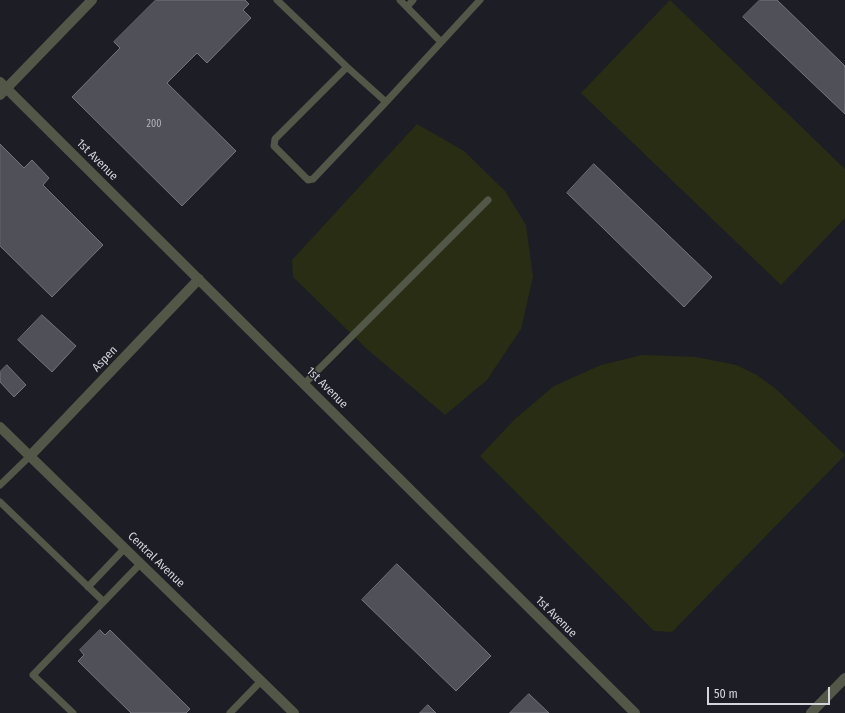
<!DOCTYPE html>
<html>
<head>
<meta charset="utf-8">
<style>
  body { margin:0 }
  #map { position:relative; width:845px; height:713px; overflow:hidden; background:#1d1d25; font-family:"Fira Sans Condensed",sans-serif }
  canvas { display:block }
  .scale { position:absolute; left:707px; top:687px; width:123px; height:18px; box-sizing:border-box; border:2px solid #d4d5da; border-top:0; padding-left:5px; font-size:12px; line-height:14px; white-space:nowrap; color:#d4d5da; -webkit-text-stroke:3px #1d1d25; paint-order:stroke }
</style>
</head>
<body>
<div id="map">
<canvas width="845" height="713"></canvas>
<div class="scale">50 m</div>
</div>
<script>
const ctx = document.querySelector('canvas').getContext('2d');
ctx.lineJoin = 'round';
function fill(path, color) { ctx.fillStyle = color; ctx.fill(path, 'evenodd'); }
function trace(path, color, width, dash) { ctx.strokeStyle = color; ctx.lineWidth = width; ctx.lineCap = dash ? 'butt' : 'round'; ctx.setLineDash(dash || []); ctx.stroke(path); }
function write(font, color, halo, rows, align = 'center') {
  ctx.font = font + ' "Fira Sans Condensed",sans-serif'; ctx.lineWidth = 3; ctx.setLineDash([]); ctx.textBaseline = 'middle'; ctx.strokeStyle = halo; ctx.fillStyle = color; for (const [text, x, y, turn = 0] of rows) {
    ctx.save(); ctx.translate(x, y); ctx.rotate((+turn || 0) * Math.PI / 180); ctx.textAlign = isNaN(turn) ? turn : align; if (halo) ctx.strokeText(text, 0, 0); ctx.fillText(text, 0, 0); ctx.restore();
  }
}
fill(new Path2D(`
  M670 0 845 169V218L781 285 581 93Z
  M417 124 464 151 505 191 526 225 533 277 521 329 487 380 445 415 368 350 293 277 292 260Z
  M642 355 696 357 736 365 757 375 776 389 845 455 672 632 654 631 480 456 516 418 554 386 601 365Z`), '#282d14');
const building = new Path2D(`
  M156 0H245L249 4 243 10 251 18 207 63 197 53 167 83 236 151 182 206 72 97 120 48 114 42Z
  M760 0H777L845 66V114L743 17Z
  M0 144 24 168 32 160 49 178 43 185 103 245 52 297 0 246Z
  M594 164 712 277 684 307 567 193Z
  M42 315 76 346 52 372 18 340Z
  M7 365 26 385 14 397 0 382V372Z
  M397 564 491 656 456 691 362 600Z
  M100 630 105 635 110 630 190 709 186 713H131L78 661 84 655 80 650Z
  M529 694 549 713H510Z
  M428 705 436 713H420Z`);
fill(building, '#505059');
trace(building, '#75757e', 1);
trace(new Path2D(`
  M277 0 347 67 275 139 274 146 308 180 313 179 386 102 480 0
  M400 0 441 42
  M407 7 413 0
  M347 67 386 102
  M304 384 488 200
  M0 485 30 456
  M0 502 103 601
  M88 587 125 548
  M73 713 33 675 141 563
  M230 713 261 681`), '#535747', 7);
trace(new Path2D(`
  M0 82 635 713
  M30 456 199 279`), '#535747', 10);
trace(new Path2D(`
  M0 95 92 0
  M0 427 294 713
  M811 713 845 678`), '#535747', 10);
write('10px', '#b3b4ba', null, [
  ["200",154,124]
]);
write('12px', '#d4d5da', '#1d1d25', [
  ["1st Avenue",97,160,45],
  ["Aspen",105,359,-46],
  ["1st Avenue",327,388,45],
  ["Central Avenue",156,560,44],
  ["1st Avenue",556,617,45]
]);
</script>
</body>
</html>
